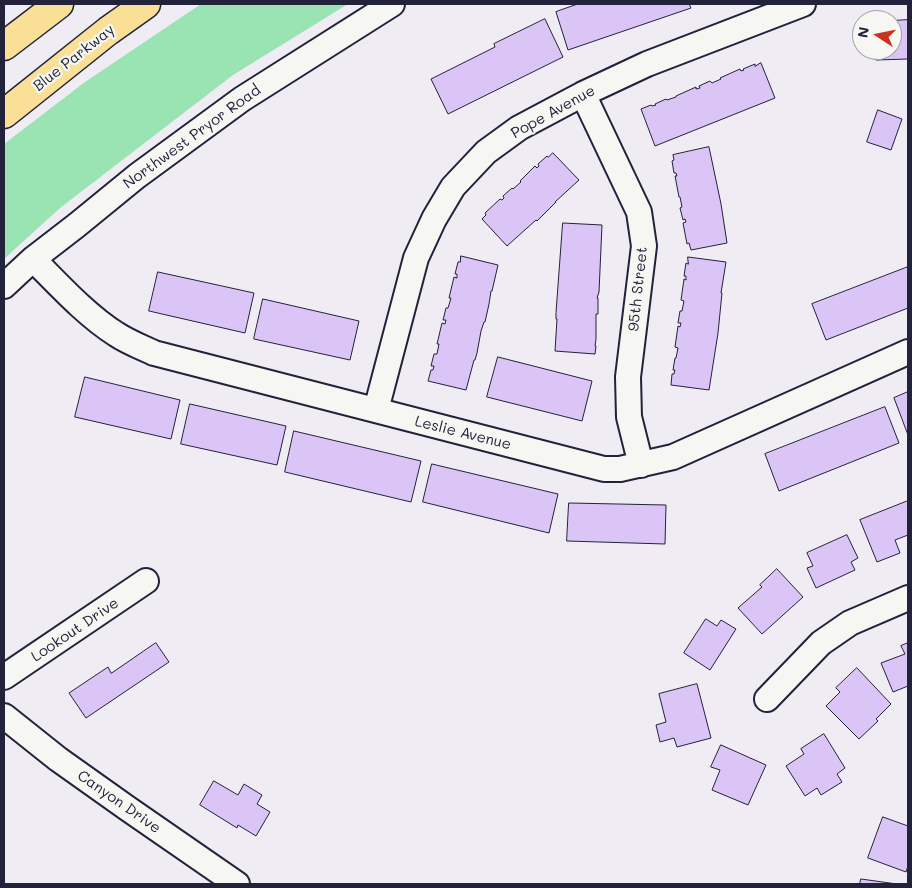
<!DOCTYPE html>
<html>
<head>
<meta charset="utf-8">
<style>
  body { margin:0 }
  #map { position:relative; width:912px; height:888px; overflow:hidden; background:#f0ecf3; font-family:Mali,sans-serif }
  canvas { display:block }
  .frame { position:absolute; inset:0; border:5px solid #22223b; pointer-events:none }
  .north { position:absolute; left:852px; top:10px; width:50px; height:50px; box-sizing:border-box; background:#f6f6f2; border:1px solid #a1a1a9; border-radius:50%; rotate:281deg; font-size:14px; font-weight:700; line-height:20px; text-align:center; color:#22223b }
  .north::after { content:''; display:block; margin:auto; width:18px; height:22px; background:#c8321e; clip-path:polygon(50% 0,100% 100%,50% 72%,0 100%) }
</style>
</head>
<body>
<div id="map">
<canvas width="912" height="888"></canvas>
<div class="frame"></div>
<div class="north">N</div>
</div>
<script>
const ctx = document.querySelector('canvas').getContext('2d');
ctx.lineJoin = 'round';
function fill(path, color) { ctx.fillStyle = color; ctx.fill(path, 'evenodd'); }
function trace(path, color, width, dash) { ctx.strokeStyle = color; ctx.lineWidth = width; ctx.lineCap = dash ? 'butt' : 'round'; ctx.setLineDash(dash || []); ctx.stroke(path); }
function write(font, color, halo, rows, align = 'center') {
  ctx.font = font + ' Mali,sans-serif'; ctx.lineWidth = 4.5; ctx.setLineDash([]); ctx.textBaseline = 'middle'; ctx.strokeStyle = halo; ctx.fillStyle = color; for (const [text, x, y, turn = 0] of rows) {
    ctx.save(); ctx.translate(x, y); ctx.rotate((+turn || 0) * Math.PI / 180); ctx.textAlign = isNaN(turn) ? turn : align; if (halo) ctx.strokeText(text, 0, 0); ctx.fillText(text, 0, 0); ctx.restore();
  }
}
fill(new Path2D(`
  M201 4H348L233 75 60 208 4 259V144L85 82Z`), '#9ae3b2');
const building = new Path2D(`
  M578 4H689L691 8 568 50 556 12Z
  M545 19 563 57 448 114 431 79 495 47 494 44Z
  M908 20V59L876 60V50H892V21Z
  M761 63 775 98 655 146 641 109 651 105 652 106 656 105 655 104 666 99 667 100 676 97V96L696 87V89L700 88 699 86 710 81 712 83 721 79 720 78 740 69 741 71 744 70 743 69 755 64V66Z
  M878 110 902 119 891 150 867 142Z
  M709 147 721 204 727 243 691 250 689 243 687 244 683 223 686 222 685 219 683 220 680 208 682 207 680 197H679L675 176H677L676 173H674L672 161 674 160 673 155Z
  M553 153 579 180 555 202H556L537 221 536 220 507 246 482 219 486 215 485 213 500 199 502 200 504 198 503 196 512 188 513 189 521 182 520 181 535 166 537 168 539 166 538 164 547 156 548 157Z
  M563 223 602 225 599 292 597 298H598V314H596V339L595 346H596L595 354 555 351 557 319H556V313Z
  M461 256 498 265 492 291H491L489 304 485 322H484L481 331 477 353 475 360H474L466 390 428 381 431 370H433L434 366H431L434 354H437L439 344H437L442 323 445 324 446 320H443L446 308H448L451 298H449L454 277 457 278V274H455L458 262H460Z
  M688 257 726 262 721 293H722L718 333 709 390 671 385 672 374H674L675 370H673L675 358H676L678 348 675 347 678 326 680 327 681 323H678L680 311H682L684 301 681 300 684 279 686 280V276H684L686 263 688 264Z
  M908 267V308L826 340 812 304Z
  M158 272 254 293 245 333 149 311Z
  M263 299 359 321 350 360 254 339Z
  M498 357 592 381 582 421 487 397Z
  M85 377 180 400 171 439 75 417Z
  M908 392V435L894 398Z
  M190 404 286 426 277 465 181 444Z
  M885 407 899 443 779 491 765 454Z
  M294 431 421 461 411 502 285 472Z
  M432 464 558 494 549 533 423 502Z
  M908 501V535L895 540 900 553 877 562 860 520Z
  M569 503 666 505 665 544 567 541Z
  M847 535 858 558 851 562 855 570 816 588 807 568 813 566 807 553Z
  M777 569 803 597 762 634 738 608 762 587 760 585Z
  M706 619 717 626 721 620 736 629 710 670 684 653Z
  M156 643 169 662 86 718 69 693 108 667 111 673Z
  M908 643V686L893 692 881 663 905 654 901 646Z
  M857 668 891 704 876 719 878 721 859 739 826 706 840 692 836 688Z
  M697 684 711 738 677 747 674 738 660 742 656 725 666 722 659 694Z
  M824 734 845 768 837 774 842 782 821 795 817 788 805 796 786 766 804 754 801 749Z
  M721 745 766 765 748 805 712 790 720 770 711 767Z
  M214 781 238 795 244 784 262 795 257 804 270 812 256 836 238 825 237 828 200 805Z
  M883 817 908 826V866L906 872 868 858Z
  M861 879 897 884H860Z`);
fill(building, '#dac5f6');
trace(building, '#22223b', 1);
const minor = new Path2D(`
  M583 94 639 212 644 246 628 377 629 417 641 465
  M33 259C58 284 86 315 116 334 128 342 141 347 154 353L604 469H620L673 457 908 352
  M4 286 33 259 77 225 137 176 242 99 392 4
  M376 410 416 258 434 219 453 187 486 152 519 128 583 94 647 64 803 4
  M4 677 146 581
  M767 699 821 643 850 623 908 598
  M4 716 58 759 127 808 237 884`);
const highway = new Path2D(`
  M4 46 59 4
  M4 114 108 31 146 4`);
trace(minor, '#22223b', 28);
trace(highway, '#22223b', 31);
trace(minor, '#f6f6f2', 24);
trace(highway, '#fadf96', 28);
write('15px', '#22223b', '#f6f6f2', [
  ["Blue Parkway",74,58,-38],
  ["Pope Avenue",553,112,-29],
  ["Northwest Pryor Road",192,137,-36],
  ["95th Street",638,289,-84],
  ["Leslie Avenue",463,433,14],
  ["Lookout Drive",75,630,-34],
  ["Canyon Drive",119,802,35]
]);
</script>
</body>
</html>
